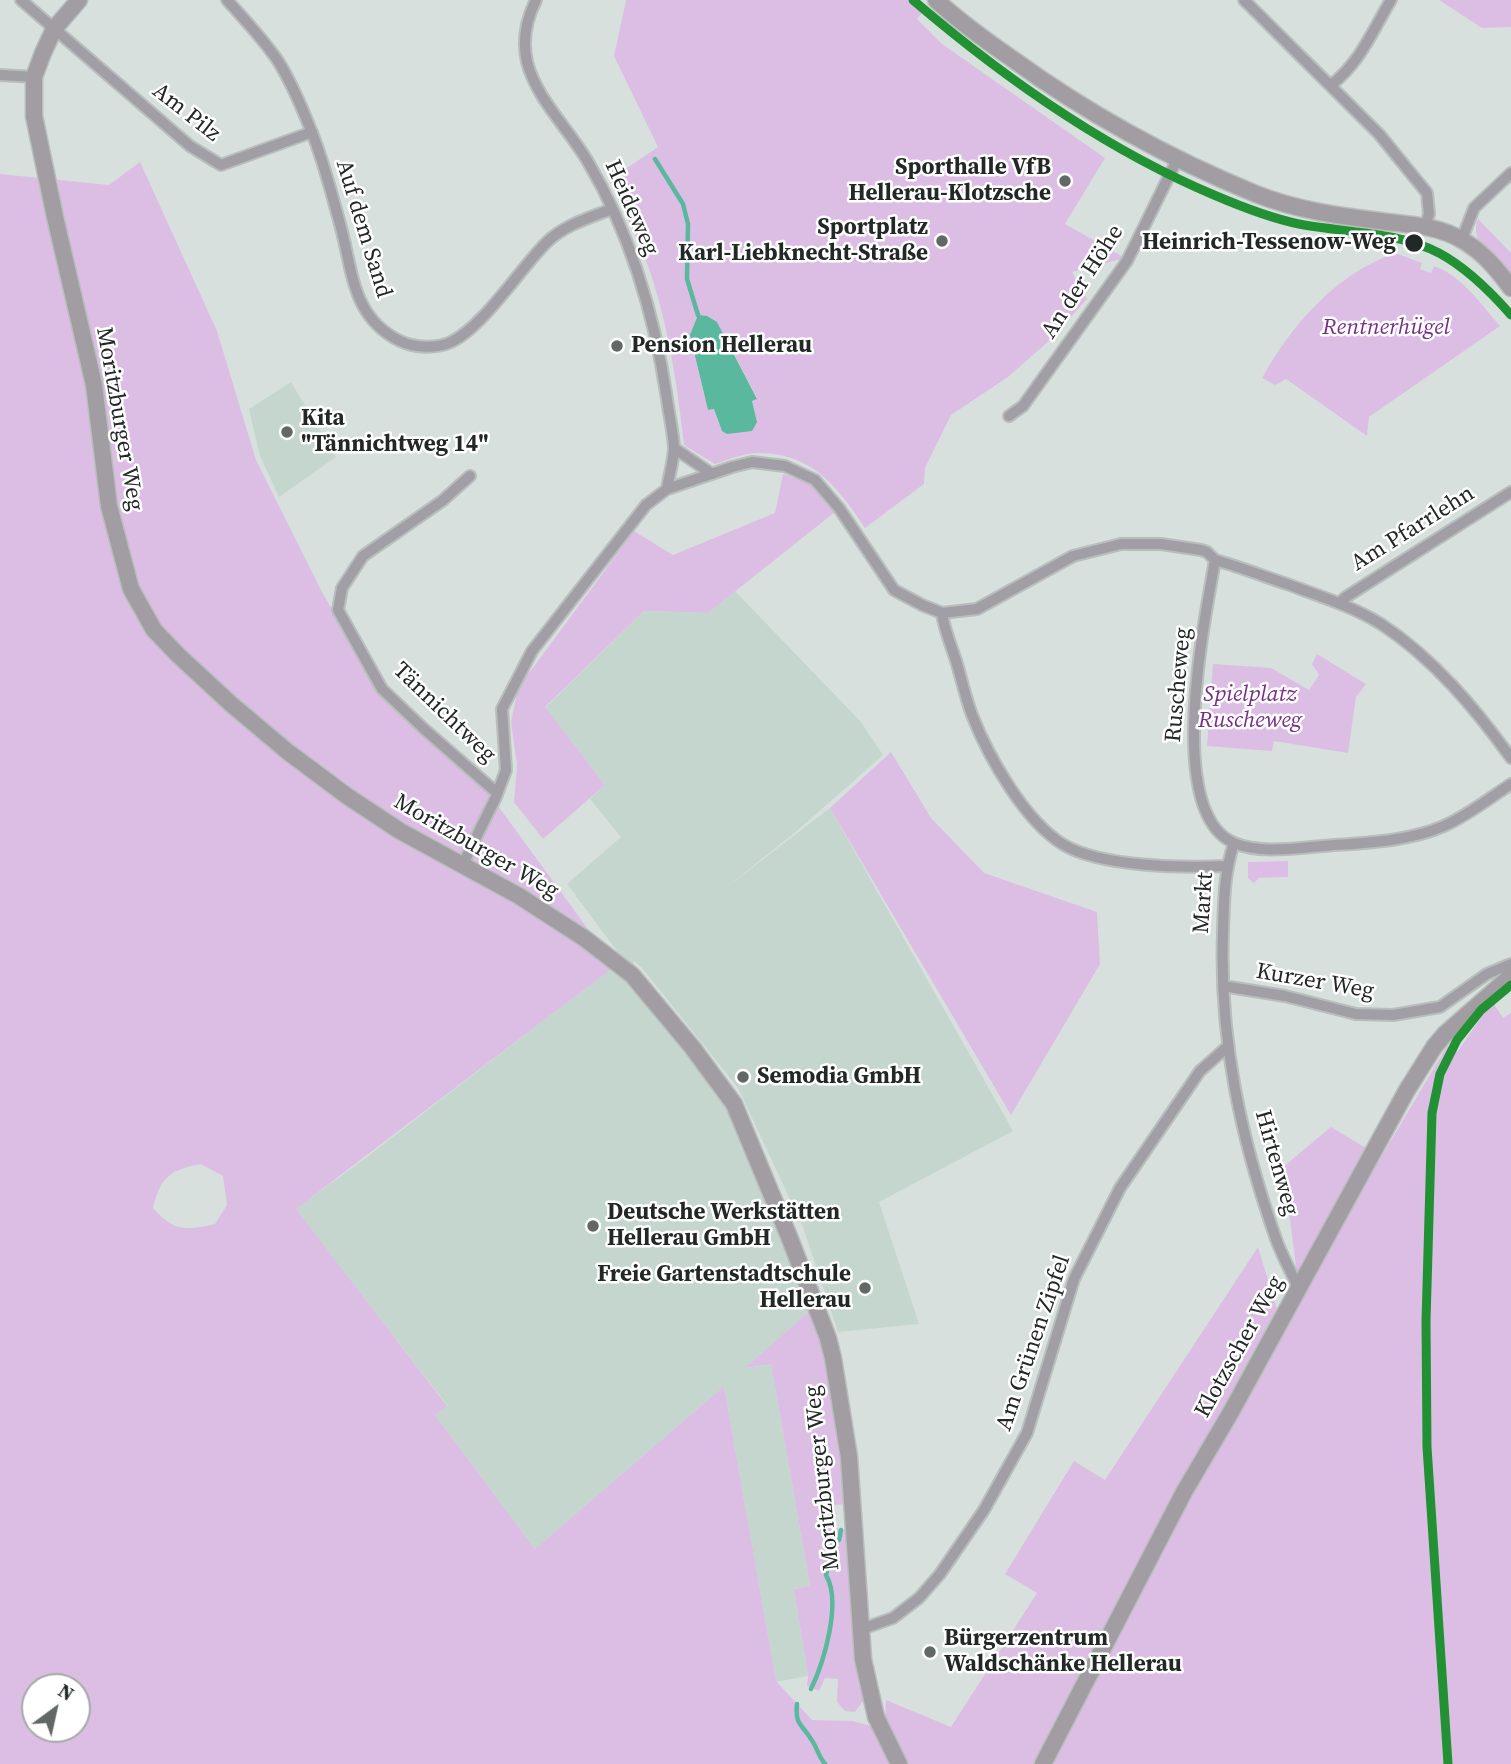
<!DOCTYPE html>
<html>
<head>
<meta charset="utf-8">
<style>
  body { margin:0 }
  #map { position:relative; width:1511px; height:1764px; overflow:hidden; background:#d8e0dd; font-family:"Source Serif 4",serif }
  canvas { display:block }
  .north { position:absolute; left:21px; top:1673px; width:70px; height:70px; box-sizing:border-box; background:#fff; border:2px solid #a7a9a8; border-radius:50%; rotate:33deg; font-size:19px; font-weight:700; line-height:28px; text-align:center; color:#222826 }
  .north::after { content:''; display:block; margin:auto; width:24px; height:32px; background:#626866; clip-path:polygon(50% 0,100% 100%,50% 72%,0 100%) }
</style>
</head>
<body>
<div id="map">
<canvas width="1511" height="1764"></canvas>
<div class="north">N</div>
</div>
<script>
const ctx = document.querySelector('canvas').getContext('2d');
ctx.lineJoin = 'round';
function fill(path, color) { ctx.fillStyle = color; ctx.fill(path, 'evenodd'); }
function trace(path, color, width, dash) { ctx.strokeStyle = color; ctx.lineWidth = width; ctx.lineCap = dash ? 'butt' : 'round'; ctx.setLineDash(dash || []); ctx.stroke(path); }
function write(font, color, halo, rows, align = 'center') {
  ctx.font = font + ' "Source Serif 4",serif'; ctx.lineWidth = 5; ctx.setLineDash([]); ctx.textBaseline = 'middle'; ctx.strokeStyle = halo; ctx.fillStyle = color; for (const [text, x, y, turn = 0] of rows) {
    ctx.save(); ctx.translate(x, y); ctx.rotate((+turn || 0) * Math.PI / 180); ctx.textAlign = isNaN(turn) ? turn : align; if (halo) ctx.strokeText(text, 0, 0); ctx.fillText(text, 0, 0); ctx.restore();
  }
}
fill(new Path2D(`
  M291 382 336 457 279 497 260 456 249 409Z
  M735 591 861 722 883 755 798 830 723 890 830 808 1013 1131 879 1202 919 1324 838 1332 803 1227 738 1088 642 968 634 961 630 983 676 1036 728 1106 812 1309 746 1368 771 1364 810 1586 794 1589 808 1676 776 1682 724 1386 535 1549 435 1415 447 1405 295 1209 359 1163 623 959 567 884 621 837 590 799 605 785 545 708 644 611 708 613Z`), '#c5d6cf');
fill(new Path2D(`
  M626 0H908L922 13 917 19 942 44 1105 158 1065 224 1125 258 1072 272 1087 299 1050 340 1008 377 951 415 925 468 924 484 865 528C838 487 811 452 757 453 744 453 728 460 715 464L684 445C678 391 670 336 654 284 643 248 626 214 609 180L658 147 614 56ZM717 322 757 398 752 401 757 422 722 431 714 409 708 410 690 335Z
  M1439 0H1511V27L1482 28Z
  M140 162 217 331 256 460 322 592 380 691 490 795 615 966 296 1209 447 1406 435 1415 535 1549 724 1386 776 1681 812 1720 853 1721 874 1727 885 1723 886 1700 951 1727 1037 1593 1005 1574 1074 1461 1105 1480 1258 1247 1278 1313 1351 1208 1447 1046 1458 1051 1492 1001 1503 1018 1511 1013V1764H0V174L109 185ZM201 1164 223 1176 227 1205 215 1224C185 1231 173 1231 153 1208 161 1176 170 1170 201 1164ZM35 1687H77V1729H35Z
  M1478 219 1511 253V281C1497 264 1468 241 1478 219Z
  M1395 253 1422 263 1420 269 1431 273 1434 266C1462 276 1481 304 1500 326L1369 417 1367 436 1286 379 1275 385 1262 378C1292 324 1336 274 1395 253Z
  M783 474 810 484 835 512 708 613 644 611 545 707 605 785 543 839 514 802 517 765 511 722 518 688 634 531 673 555 775 513Z
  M1317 654 1366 684 1356 697 1348 753 1274 741 1272 751 1207 746 1213 664 1271 668 1309 690 1319 675 1312 664Z
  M891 752 931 818 984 873 1097 912 1100 964 1011 1115 830 808Z
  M1288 861V877L1259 878 1254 883 1248 878V862Z
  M1331 1127 1371 1151 1298 1281 1283 1167Z
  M812 1309C835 1370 843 1439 847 1504L835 1505 836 1528 848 1530 864 1700 855 1712 845 1711 837 1702 838 1679 825 1678 819 1691 807 1686 808 1676 794 1589 810 1586 771 1364 745 1368Z`), '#dcbee5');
fill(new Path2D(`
  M698 315 707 316 717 322 757 399 752 401 757 422 752 431 727 434 722 431 714 409 708 410 690 335Z`), '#59b89e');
trace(new Path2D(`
  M655 159 683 204 688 224 687 279 698 315
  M811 1689C824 1662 842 1602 826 1575L833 1543 839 1540 841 1530
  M797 1704C795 1725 801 1723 811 1739 817 1747 818 1756 825 1764`), '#59b89e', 4.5);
const street = new Path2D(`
  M21 0 190 146 221 165 312 132
  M227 0C245 20 263 39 278 61 291 82 301 105 310 128 323 158 331 192 340 224 353 270 351 317 400 341 415 348 436 349 451 342 483 327 520 269 546 243 564 225 589 218 612 209
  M536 0C526 20 522 40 527 62 537 100 569 129 588 162 630 233 655 318 667 399 669 415 673 431 674 447 674 460 669 475 667 489
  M1244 0 1379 134 1427 193 1429 214 1425 226
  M0 75 34 77
  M1331 85C1360 63 1373 30 1391 0
  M1462 239 1474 208 1511 173
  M1009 416 1023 406 1127 261 1177 160
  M674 448 712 474
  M470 476 442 501 363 556 342 588 338 610 382 689 423 728 497 793
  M1215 560C1205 620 1164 812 1234 843 1260 854 1296 848 1323 846 1362 843 1407 842 1444 826 1467 816 1490 798 1511 784
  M1339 603 1346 597 1511 492
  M942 613C944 630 952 647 957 664 962 681 966 699 972 715 988 756 1025 822 1064 845 1102 867 1182 868 1227 866
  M1234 843C1224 873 1224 901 1223 932 1219 1039 1241 1139 1276 1239 1282 1256 1291 1271 1298 1288
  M463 864 496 797 506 770 502 709 532 651 646 505 667 489 732 467 752 462 785 466 815 480 839 508 894 590 922 605 942 613 977 609 1073 556 1121 544H1161L1201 550 1207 552 1215 560C1240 567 1263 576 1287 584 1319 596 1352 606 1381 624 1433 658 1475 708 1511 758
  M1223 986 1285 996 1356 1014 1393 1015 1440 1007 1487 974 1511 964
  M859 1630 893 1618 919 1598 940 1574 984 1510 1027 1433 1074 1279 1120 1188 1200 1071 1227 1047`);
const secondary = new Path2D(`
  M79 0 54 29 43 53 34 77V116L55 217 94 385 109 506 131 589 154 630 178 655 231 704 288 752 347 796 400 831 519 896 584 938 632 975 692 1047 734 1104 790 1239 828 1338 833 1358 849 1457 863 1659 876 1717 899 1764
  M936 0C959 21 985 40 1011 58 1088 114 1168 158 1256 194 1296 210 1339 216 1380 221 1408 225 1437 225 1462 240 1483 252 1497 269 1511 288
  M1043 1764 1184 1492 1231 1412 1407 1090 1434 1047 1445 1034 1511 976`);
trace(street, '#b8bebc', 14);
trace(secondary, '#b8bebc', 19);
trace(street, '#a29ea5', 10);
trace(secondary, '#a19da3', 16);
trace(new Path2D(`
  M913 0C1004 78 1103 148 1214 195 1242 207 1270 218 1299 224 1345 233 1397 231 1439 253 1467 268 1490 291 1511 315
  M1448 1764 1427 1447 1426 1321 1432 1113 1440 1074 1457 1040 1481 1010 1511 985`), '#229133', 9);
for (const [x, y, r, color] of [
  [1065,181,7,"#626866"],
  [942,241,7,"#626866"],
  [1414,243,10,"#222826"],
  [617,346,7,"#626866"],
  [287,432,7,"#626866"],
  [743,1077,7,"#626866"],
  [593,1226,7,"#626866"],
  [865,1288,7,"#626866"],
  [930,1652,7,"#626866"]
]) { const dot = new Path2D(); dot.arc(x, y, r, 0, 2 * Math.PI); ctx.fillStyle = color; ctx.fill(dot); trace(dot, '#fff', 2.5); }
write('23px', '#222826', '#fff', [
  ["Am Pilz",186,113,38],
  ["Heideweg",631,208,66],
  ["Auf dem Sand",363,229,73],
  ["An der Höhe",1083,282,-57],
  ["Moritzburger Weg",119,419,80],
  ["Am Pfarrlehn",1413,529,-32],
  ["Ruscheweg",1179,685,-85],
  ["Tännichtweg",444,713,44],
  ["Moritzburger Weg",476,847,30],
  ["Markt",1204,903,-86],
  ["Kurzer Weg",1315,982,10],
  ["Hirtenweg",1276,1163,74],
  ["Am Grünen Zipfel",1034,1343,-71],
  ["Klotzscher Weg",1240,1347,-61],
  ["Moritzburger Weg",823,1478,-96]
]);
write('bold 23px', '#222826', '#fff', [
  ["Sporthalle VfB",1051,168,"right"],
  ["Hellerau-Klotzsche",1051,194,"right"],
  ["Sportplatz",928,228,"right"],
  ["Karl-Liebknecht-Straße",928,254,"right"],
  ["Pension Hellerau",631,346],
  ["Kita",301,419],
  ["\"Tännichtweg 14\"",301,445],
  ["Semodia GmbH",757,1077],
  ["Deutsche Werkstätten",607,1213],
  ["Hellerau GmbH",607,1239],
  ["Freie Gartenstadtschule",851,1275,"right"],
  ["Hellerau",851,1301,"right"],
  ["Bürgerzentrum",944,1639],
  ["Waldschänke Hellerau",944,1665]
], 'left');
write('bold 23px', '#222826', '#fff', [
  ["Heinrich-Tessenow-Weg",1396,243]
], 'right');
write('italic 23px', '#782f86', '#fff', [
  ["Rentnerhügel",1386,328],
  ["Spielplatz",1250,695],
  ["Ruscheweg",1250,721]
]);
</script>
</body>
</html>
